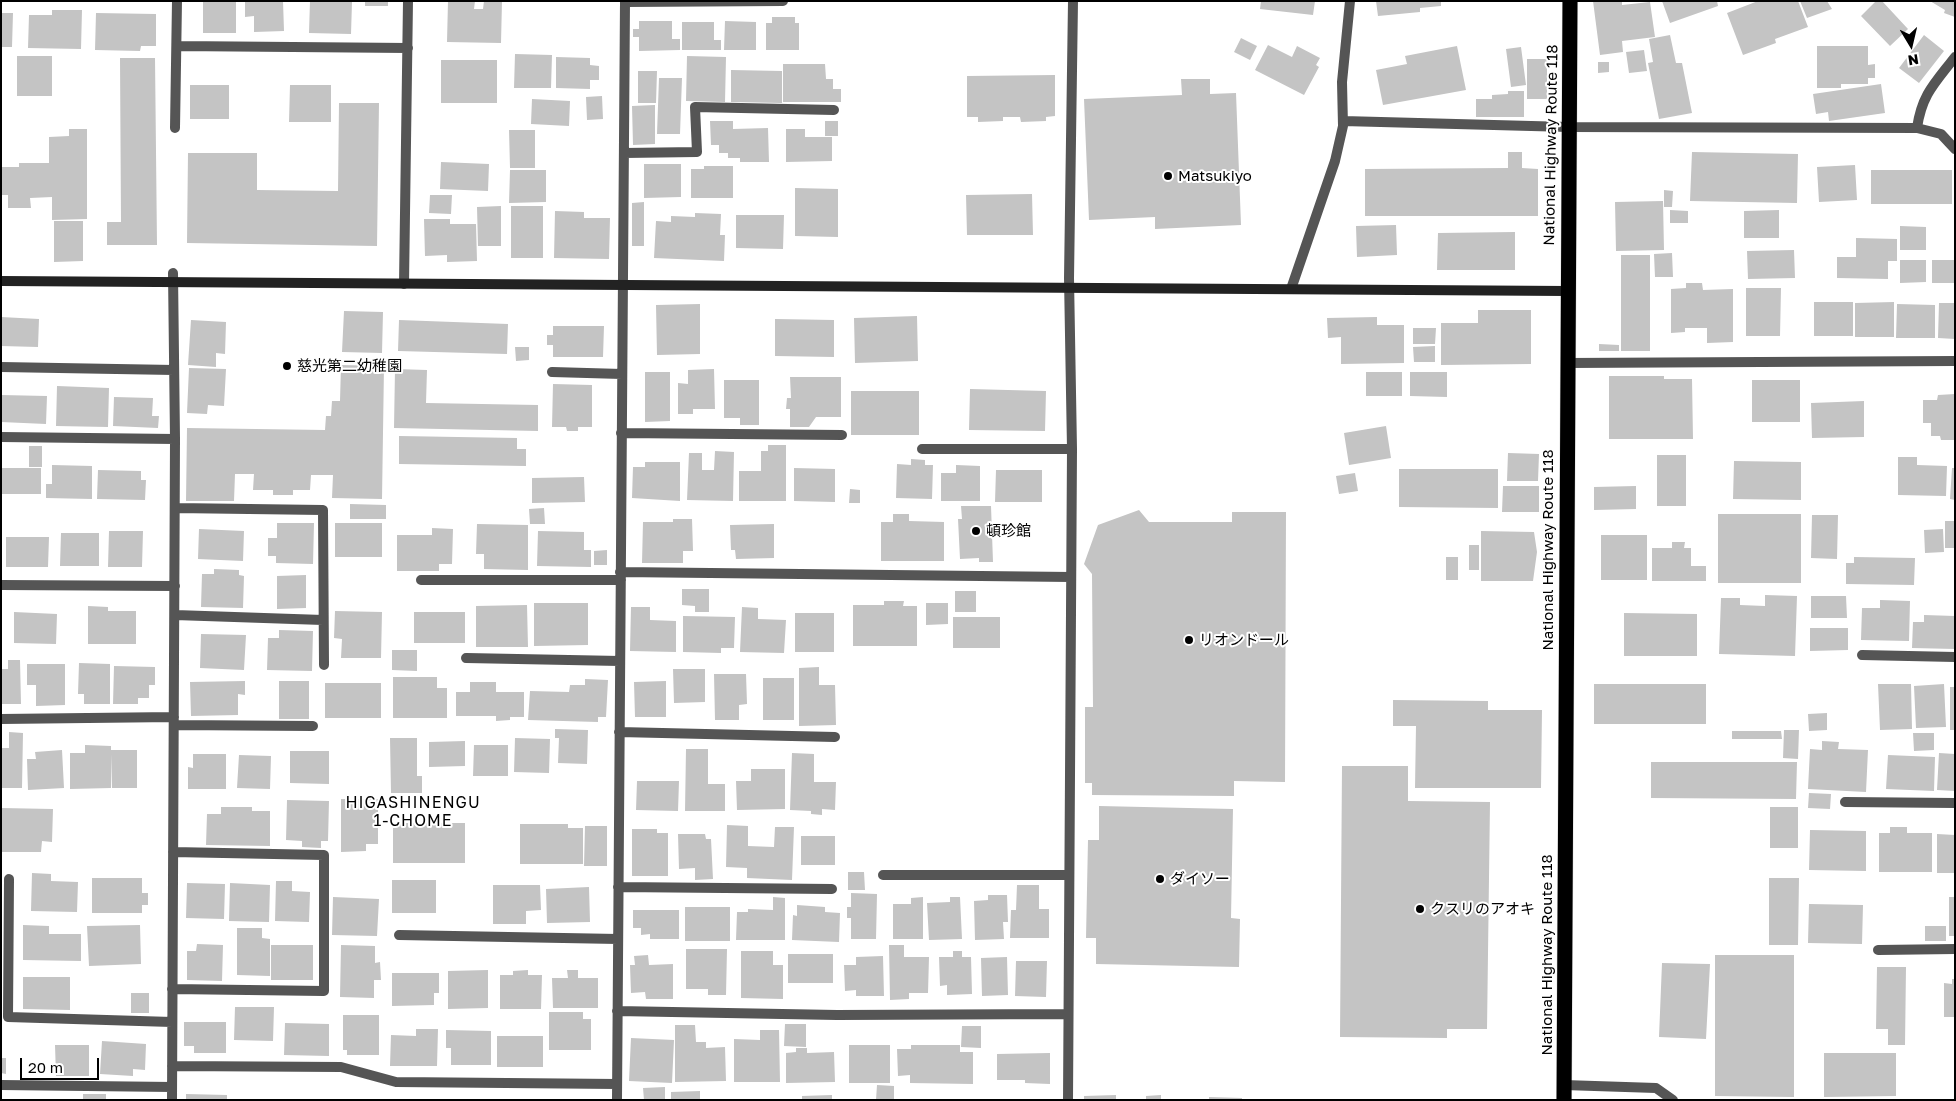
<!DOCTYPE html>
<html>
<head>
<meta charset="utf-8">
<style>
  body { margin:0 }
  #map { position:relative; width:1956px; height:1101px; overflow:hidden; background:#fff; font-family:"Golos Text",sans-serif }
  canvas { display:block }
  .frame { position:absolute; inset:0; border:2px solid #000; pointer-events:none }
  .north { position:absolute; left:1886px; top:20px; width:50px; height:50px; -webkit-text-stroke:4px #fff; paint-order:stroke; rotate:171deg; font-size:14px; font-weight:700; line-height:20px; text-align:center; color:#000 }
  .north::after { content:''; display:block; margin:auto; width:18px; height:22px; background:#000; clip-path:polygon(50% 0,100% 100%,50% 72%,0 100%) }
  .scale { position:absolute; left:20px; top:1058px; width:79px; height:22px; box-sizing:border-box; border:2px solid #000; border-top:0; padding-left:6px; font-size:15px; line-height:18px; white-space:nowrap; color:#000; -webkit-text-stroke:4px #fff; paint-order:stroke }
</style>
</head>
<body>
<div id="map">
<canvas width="1956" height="1101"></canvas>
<div class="frame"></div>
<div class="north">N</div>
<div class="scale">20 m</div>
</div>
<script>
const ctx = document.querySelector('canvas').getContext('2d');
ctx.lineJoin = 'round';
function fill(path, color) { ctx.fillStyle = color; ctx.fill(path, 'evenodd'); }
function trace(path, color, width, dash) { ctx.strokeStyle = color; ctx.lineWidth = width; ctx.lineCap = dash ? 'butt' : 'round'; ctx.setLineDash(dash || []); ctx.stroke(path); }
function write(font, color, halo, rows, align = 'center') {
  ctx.font = font + ' "Golos Text","Noto Sans JP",sans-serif'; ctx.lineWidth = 4; ctx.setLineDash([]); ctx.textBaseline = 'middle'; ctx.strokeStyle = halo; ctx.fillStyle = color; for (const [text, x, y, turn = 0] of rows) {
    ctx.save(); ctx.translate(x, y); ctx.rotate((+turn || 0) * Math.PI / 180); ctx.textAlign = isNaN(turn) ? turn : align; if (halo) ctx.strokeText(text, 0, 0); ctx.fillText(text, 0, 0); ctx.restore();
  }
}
fill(new Path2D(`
  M203 1H236V33H203Z
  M245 1H283L284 31 254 32V16L245 17Z
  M310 1 352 2 351 34 309 33Z
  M365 1H388V6H365Z
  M448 1H475L474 9H483L484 1H502L501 43 447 42Z
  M1261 1H1315L1313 15 1260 9Z
  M1376 1H1441V6L1420 8V12L1378 16Z
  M1593 1H1622V5L1650 2 1655 37 1622 41 1623 52 1600 55Z
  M1662 1H1717L1718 6 1670 23Z
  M1758 1H1798L1808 27 1775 39 1776 43 1743 55 1727 13Z
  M1800 1H1827L1832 9 1807 18Z
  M1876 1H1882L1908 29 1890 46 1861 16Z
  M1930 1H1955V17L1944 13 1945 10Z
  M52 10H82L81 49 28 48 29 15H52Z
  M1 13H13L12 47H1Z
  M96 13 156 14V46H141L140 51 95 50Z
  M772 17H795V23H799V50H766V23H772Z
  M639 21H672V39H680V50L639 51V37H633V29H639Z
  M725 21 756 22V50H724Z
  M682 22H714V40H721V50H682Z
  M1670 35 1676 63H1682L1692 113 1659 119 1648 63 1653 62 1649 39Z
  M1924 35 1944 51 1919 83 1899 68Z
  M1241 38 1257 46 1250 60 1234 52Z
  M1268 45 1292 57 1297 46 1320 58 1316 65 1319 67 1304 95 1255 70Z
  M1457 46 1466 90 1383 105 1376 70 1407 64 1405 56Z
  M1817 46H1868V65L1875 64V78H1868V84H1841V88H1817Z
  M1521 47 1526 85 1511 87 1506 49Z
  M1644 50 1647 71 1629 73 1626 52Z
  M515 54 552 55 551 88H514Z
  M17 56H52V96H17Z
  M687 56 726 57 725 102 686 101Z
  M556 57 590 58V65L599 66V80H590V89L556 88Z
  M120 58H155L157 245H107V222H121Z
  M1527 59H1547V99H1527Z
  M441 60H497V103H441Z
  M1598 62H1609V72L1598 73Z
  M783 64H825L826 79H833V89H841V102H783Z
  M731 70 782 71V103L731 102Z
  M638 71H657L656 103H638Z
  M1055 75V116L1046 117V121L1021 122 1020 117H1003V121L978 122V117H967V76Z
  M659 78H682L680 134H657Z
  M1181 79H1210V94L1236 93 1241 225 1155 229V217L1089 220 1084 99 1182 95Z
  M1881 84 1885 113 1829 121 1828 112 1816 114 1813 94Z
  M190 85H229V119H190Z
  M290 85H331V122H289Z
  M1508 91H1524V117H1476V99H1492V95L1508 94Z
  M602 96 603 119 587 120 586 97Z
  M532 99 570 101 569 126 531 124Z
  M339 103H379L377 246 187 243 188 153H257V190L338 191Z
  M655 105V144L633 145 632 106Z
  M710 121H733V129L768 128 769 162H740V158H728V153H719V145H711Z
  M825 121H838V136H825Z
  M69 129H87V219L52 220V197L30 198 31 208H8V195H2V167H19V163H49V137L69 136Z
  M786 129H805V137H832V161L786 162Z
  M509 130H535V168H510Z
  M1508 152H1522V168L1538 169V216H1365V169L1508 168Z
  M1692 152 1798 154 1797 203 1690 201Z
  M441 162 489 164 488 191 440 189Z
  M644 164H681V197L644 198Z
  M1855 165 1857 200 1819 202 1817 167Z
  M704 166H733V198H691V169H704Z
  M510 170H546V202L509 203Z
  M1871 170H1952V204H1871Z
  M795 188 838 189V237L795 236Z
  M1664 190 1673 191 1672 207H1664Z
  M1032 194 1033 235H967L966 195Z
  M430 195H452L451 214 429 213Z
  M1663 201 1664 250 1616 251 1615 202Z
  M644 202V246H632V203Z
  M501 206V246H478L477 207Z
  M511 206H543V258H511Z
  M1670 210 1688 211V223H1670Z
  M1779 210V238H1744V211Z
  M555 211 584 212V218H610L609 259 554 258Z
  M695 213 721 214 720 235H725L724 261 654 258 656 221 671 222V216L695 217Z
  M736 215H784L783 249 736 248Z
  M424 219H450V224H476L477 261 447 262V255L425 256Z
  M54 221H83V261L54 262Z
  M1396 225 1397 255 1357 257 1356 226Z
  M1900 226 1926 227V250H1900Z
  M1515 232V270H1437L1438 233Z
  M1856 238 1897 239V261H1888V279L1837 278V257H1856Z
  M1794 250 1795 278 1748 279 1747 251Z
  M1672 253 1673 277H1655L1654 254Z
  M1621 255H1650V351H1621Z
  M1900 260H1926V282L1900 283Z
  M1932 260H1955V283H1932Z
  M1686 283H1702L1703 290 1733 289V342L1707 343V328H1685V332L1671 333V289L1686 288Z
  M1746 288H1781L1780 336H1746Z
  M1814 302H1853V336H1814Z
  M1894 302V337H1855V303Z
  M1939 303H1955V339L1938 338Z
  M700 304V354L657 355 656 305Z
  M1897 304 1935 305V338H1896Z
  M1478 310H1531V364L1441 365V323H1478Z
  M344 311 383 312 382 353 342 352Z
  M917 316 918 361 855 363 854 318Z
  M1 317 39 319 38 347 1 346Z
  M1377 317V325H1404V363L1341 364V337L1328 338 1327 318Z
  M775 319 834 320V357L775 356Z
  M191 320 226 322 225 354 216 353V367L188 365Z
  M399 320 508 324 507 354 398 351Z
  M553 326H604L603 357H553V345H547V335H553Z
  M1413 328H1436L1435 344H1413Z
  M1599 344 1619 345V351H1599Z
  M1435 346V362H1414L1413 347Z
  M515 347H529V360L516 361Z
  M341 365 384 366 382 499 332 498 333 475H311L310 490H293V495H273V490H253L254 474H235L234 501H186L187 428 325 430 326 416H331L332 401H340Z
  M189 368 226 369 224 406 208 405 207 414 187 413Z
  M395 369 427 370 426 403 538 405V431L394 428Z
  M714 369 715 409H693V414H678V383L688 384V370Z
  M645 372H670V421L645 422Z
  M1366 372H1402V396H1366Z
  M1410 372H1447V397L1410 396Z
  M1609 376H1664V379H1692L1693 439H1609Z
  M790 377H841V417H816L809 427H790V409H786L787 398H791Z
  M724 380H759V425H740V418H724Z
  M1752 380H1800V422H1752Z
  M553 384 592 385V427H578V431H567L566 427H552Z
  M57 386 109 388 108 427 56 426Z
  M970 389 1046 391 1045 431 969 430Z
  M851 391H919V435H851Z
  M1955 394V440H1941L1940 436H1931V423H1923V400H1937L1938 395Z
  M1 395 47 396 46 424 1 422Z
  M114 397 153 398 152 416H159L158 428 113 426Z
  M1864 401V437L1812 438 1811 403Z
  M1386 426 1391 458 1349 465 1344 433Z
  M399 436 517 438V449H526V466L399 464Z
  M768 445H786V501H739V471H761V451H768Z
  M29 446H42V467H29Z
  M715 451 734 452 733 501 687 500 689 453H702V470H714Z
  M1508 453 1539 454 1538 481H1507Z
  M1657 455H1686V506H1657Z
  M1898 457H1917V465L1947 466 1946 496 1898 495Z
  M911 459 925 460V465H933L932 499 896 498 897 464 911 465Z
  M1734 461 1801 462V500L1733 499Z
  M645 462H680V501L632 498 633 467H645Z
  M52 465 92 466V499L46 498V484H52Z
  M956 465 980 466V501H941V473H956Z
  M1 468H41V494H1Z
  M794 468 835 469V502L794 501Z
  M1952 468H1955V500L1950 499Z
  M1399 469H1498V508L1399 507Z
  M98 470 141 471V480H146L145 500 97 499Z
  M996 470H1042V502H995Z
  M1355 473 1358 491 1339 494 1336 476Z
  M584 477 585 502 532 503V478Z
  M1503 486H1539V512H1502Z
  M1636 486V509L1594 510V487Z
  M850 489 860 490V503H849Z
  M350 504 386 505V519H350Z
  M961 506H991L993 562H979V558L960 559 958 519H962Z
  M544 508 545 524H530L529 509Z
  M1139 510 1149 522H1232V512H1286L1285 782 1234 781V796L1092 795V783H1085V707H1093L1092 574 1084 564 1098 525Z
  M893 514H909V521L944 522V561H881V522H893Z
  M1718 514H1801V583H1718Z
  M1812 515H1838L1837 559 1811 558Z
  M673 519H692L693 551H683V563H642L643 522H673Z
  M1945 521H1955V548H1945Z
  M277 523H314L313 564 276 563V556H268V538H277Z
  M335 523H382V557H335Z
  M477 524 528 525V570L484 569V554H476Z
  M774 524V558L736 559 735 550H731L730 525Z
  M432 528 453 529 452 564H439V571H397V535H432Z
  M199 529 244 531 243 561 198 559Z
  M1943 529 1944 552 1925 553 1924 530Z
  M109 531H143L142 567H108Z
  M538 531 584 532V550H591V567L537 566Z
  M1481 531 1534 532 1537 552 1533 581H1481Z
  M61 533H99V566H60Z
  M1601 535H1647V580H1601Z
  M6 537H49L48 567H6Z
  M1672 542H1685L1684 548H1691V566H1706V581H1652V548H1672Z
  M1469 545H1479V570H1469Z
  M607 550V565H594V551Z
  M1446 557H1458V580H1446Z
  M1854 557 1915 558 1914 585 1846 584V563H1854Z
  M214 569 239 570V575L244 576 243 608 201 607 202 574H214Z
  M306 575V608L277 609V576Z
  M682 589H709V612H695V606L682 605Z
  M955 591H976V612H955Z
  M1765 595 1797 596 1795 656 1719 654 1721 598H1740V605L1765 606Z
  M1811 596H1846L1847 618H1811Z
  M1880 600 1910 601 1909 641 1861 640 1862 608H1880Z
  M884 601H904L903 606H917V646H853V605H884Z
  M534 603H588V645L534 646Z
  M926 603H948V624L926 625Z
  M527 605 528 647H476V606Z
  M88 606 108 607V611H136V644H88Z
  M631 607H650V620L676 621V652L630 651Z
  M742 607 758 608V619L786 620 784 653 740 652Z
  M335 611 382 612 381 658H341L342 639 334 638Z
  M14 612 57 614 56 644 14 643Z
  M414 612H465V643H414Z
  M795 613H834V652H795Z
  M1624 613 1697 614V656H1624Z
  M1924 615 1955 616V649L1912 648 1913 622H1924Z
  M683 616 735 617 734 648H721V653L683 652Z
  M953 617H1000V648H953Z
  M1810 628H1848V650L1810 651Z
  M279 630 313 631 312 671 267 670 268 638H279Z
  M201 634 246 635 244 670 200 668Z
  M392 650H417V671L392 670Z
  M8 660H20L21 704H1V669H8Z
  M79 663 110 664V704H84V694H78Z
  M27 664H65V705L36 706V685H27Z
  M114 666 155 667V685H149V698H138V704H113Z
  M819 667V685H835L836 725 799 726V668Z
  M673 669H705V702L674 703Z
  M714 674H746L747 704 739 705V720H715Z
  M393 677H437V688H447V718H393Z
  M763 678H794V720H763Z
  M585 679 608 680 606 717H598V722L528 720 530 691 569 692 570 685H585Z
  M245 681V695L238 694V715L191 716 190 682Z
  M279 681H309V719H279Z
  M666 681V717H635L634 682Z
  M470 682H496V692H524V717H510V720L496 721V716H456V692H470Z
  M325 683H381V718H325Z
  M1594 684H1706V724H1594Z
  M1878 684H1911L1912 729 1880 730Z
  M1944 684 1946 727 1916 728 1914 686Z
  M1950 687H1955V730H1950Z
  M1393 700 1488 701V710H1542L1541 788H1415L1416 726H1393Z
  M1827 713V730L1809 731 1808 714Z
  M555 729 588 730 587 764 558 763 559 738H555Z
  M1784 730H1799L1798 759 1783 758Z
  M1732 731H1781L1782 739H1732Z
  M9 732 23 733 22 788H1V748H9Z
  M1913 733H1934V750L1914 751Z
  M390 738H417V776H422V793H391Z
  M515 738 550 739 549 773 514 772Z
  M465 741V766L429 767V742Z
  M1822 741 1839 742 1838 749 1868 750 1866 792 1808 789 1810 749 1822 750Z
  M85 745 111 746V750H137V788H112L111 754V788L70 789V753H85Z
  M474 745H508V776H473Z
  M686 749H708V784H725V811H685Z
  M62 750 64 788 28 790 27 759H36L35 752Z
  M290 751H329V784L290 783Z
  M792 753 814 754V782H836L835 810 822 809V815L811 814V811L790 810Z
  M1939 753 1955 754V791L1937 790Z
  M193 754H226V789H188V767L193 768Z
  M239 755 271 756 270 789 237 788Z
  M1888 755 1935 757 1934 791 1886 789Z
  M1651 762H1797L1796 799 1651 798Z
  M1342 766H1408V801L1490 802 1487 1029H1447V1038L1340 1037Z
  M751 769H785V809L737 810 736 781H751Z
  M637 781H679L678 811 636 810Z
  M1809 793 1831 794 1830 809 1808 808Z
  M341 799H378V844H366V851L341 852Z
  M287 800 329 801 328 841H321V848L302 847V841L286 840Z
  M1099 806 1233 809 1231 918 1240 919 1239 967 1096 964V938H1086L1088 840H1099Z
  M221 807H252V811H270V846L206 845 207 814H221Z
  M1770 807H1798V848H1770Z
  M1 808 53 809 52 842 42 841 41 852H1Z
  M393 823H465V863H393Z
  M520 824H568V828H583V864H520Z
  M727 825 748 826V846L774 847 775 827H794L792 880 747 878V868L726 867Z
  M585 826H607V866H584Z
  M1890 827H1907V833H1932V872H1879V833H1890Z
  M632 829H657V833H668V876H632Z
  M1810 830 1866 831V871L1809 870Z
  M678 834H705L706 839H711L713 879 695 880V868L679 869Z
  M1937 834 1955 835V873H1937Z
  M801 836H835V865H801Z
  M848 872H864L865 890H848Z
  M32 873 51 874V881L78 882 77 912 31 911Z
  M92 878H142V893H148V905H142V913H92Z
  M1769 878H1799L1798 945H1769Z
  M392 880H436V913H392Z
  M276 881H292V891L310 892 309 922 275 921Z
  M187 883 225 884 224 919 186 918Z
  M230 883 270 885 269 922 229 921Z
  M493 885H540L541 910 526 911V924H493Z
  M1017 885H1039V909H1049V938H1010L1011 910H1016Z
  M589 887 590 922 547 923 546 889Z
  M851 893 877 894 876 939H851V918H847V907H851Z
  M988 895H1007L1008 922H1003L1004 939 975 940 974 901 988 900Z
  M333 897 379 899 377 936 332 935Z
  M773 897 785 898V940H736L737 912H748V909L773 910Z
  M923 897V939H893V904H911V898Z
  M950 897H960L962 939 929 940 927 903 950 902Z
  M1949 897H1955V936H1949Z
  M1809 904 1863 905 1862 944 1808 943Z
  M797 905 825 907V912L840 913 839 942 792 940 793 915 797 916Z
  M685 907H730V941H685Z
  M633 910H679V939H650V934L641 935V928H633Z
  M23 925 49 926V934H81V961L23 960Z
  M140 925 141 964 89 966 87 926Z
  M1925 926H1946V941H1925Z
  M237 928H262V938L270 939V976L237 975Z
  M197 944 223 945 222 981 187 980V951H196Z
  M271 945H313V980H271Z
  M341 945 375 946V963L380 962 381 980H374V998L340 997Z
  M889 945H904V957H929L928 993H909V999L890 1000Z
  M686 949H727L726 995H708V989H686Z
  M741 951H773V965H783V999L741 998Z
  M953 951H962V957H971L972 994 947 995V985L940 986 939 957H953Z
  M788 954H833V983H788Z
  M648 955 649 965 673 964V999H646L645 992 631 993 630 965H635L634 956Z
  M1715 955H1794V1097L1715 1096Z
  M883 956 884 996H856V990L845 991 844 965H856V957Z
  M1007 957 1008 995 982 996 981 958Z
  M1016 961H1047L1046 997 1015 996Z
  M1662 963 1710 964 1706 1039 1659 1037Z
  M1877 967H1906L1905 1045H1888V1029H1876Z
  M488 970V1008L448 1009V971Z
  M528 970V975H542L541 1009H500V975H513V971Z
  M567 970H578V978H598V1008H553L552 978H568Z
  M392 973H439V993H434V1005L392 1006Z
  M23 977H70V1010L23 1009Z
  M1952 979H1955V1017H1944V983L1952 984Z
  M131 993H149V1013H131Z
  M235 1007H274L273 1041 234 1040Z
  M549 1012H583V1019H591V1050H549Z
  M343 1015H379V1055H347V1050H343Z
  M184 1022H226V1053H194V1046H184Z
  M285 1023 329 1024V1056L284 1055Z
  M785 1024H806V1047L784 1046Z
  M675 1025H695L696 1042H706V1048L725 1047 726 1081 675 1082Z
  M962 1026H981V1048L961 1047Z
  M416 1029H438L437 1066H390L391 1035 416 1036Z
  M446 1030 491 1031V1065H451V1048H446Z
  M760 1030H779L780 1082H734V1039L760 1040Z
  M497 1036H543V1067H497Z
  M631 1038 674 1040 672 1083 629 1081Z
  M102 1041 146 1044 145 1070 133 1069V1076L100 1074Z
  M55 1045H89V1076H56Z
  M849 1045H890V1083H849Z
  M911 1045H960V1052H973V1084L910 1083V1075L898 1076 897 1049H911Z
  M796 1048H807V1053L834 1052 835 1082 786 1083V1053L796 1052Z
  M1050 1053V1084L1025 1083V1080H997V1054Z
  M1824 1053H1896V1096L1824 1097Z
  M1 1058H6V1074L1 1073Z
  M877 1085 894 1086V1100H876Z
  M665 1087V1099L644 1100 643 1088Z
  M700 1091V1100H671V1092Z
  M83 1094H106V1100H83Z
  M186 1094 227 1095V1100H186Z
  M832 1095V1100H802V1096Z
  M1116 1095V1100H1084V1096Z
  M1161 1095V1100H1146V1096Z
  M1209 1097 1242 1098V1100H1209Z`), '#c4c4c4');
const highway = new Path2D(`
  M1564 1100 1570 1`);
trace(highway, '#dbdbdb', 16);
trace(new Path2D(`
  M625 2 783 1
  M177 46 408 48
  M1343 121 1569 127 1917 128 1941 134 1955 149
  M175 128 177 1
  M1917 128C1922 94 1935 83 1955 57
  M624 153 697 152 695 107 834 110
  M404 284 408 1
  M1291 289 1335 161 1343 126 1342 82 1350 1
  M1567 363 1955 361
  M1 367 174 370
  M552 372 622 374
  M621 433 842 435
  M1 437 175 439
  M922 449H1072
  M175 508 323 510 324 665
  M620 572 1071 577
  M421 580H621
  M1 585 175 586
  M175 615 323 620
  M1862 655 1955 657
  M466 658 620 661
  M1 719 174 717
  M174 725 313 726
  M619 732 835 737
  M1845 802 1955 803
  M883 875H1069
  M9 879 8 1017 172 1022
  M618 887 832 889
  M399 935 618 939
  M1878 950 1955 949
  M172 989 324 991V855L173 852
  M617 1011 837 1015 1067 1014
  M172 1066 341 1067 396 1082 617 1084
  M1 1085 172 1087
  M1564 1085 1656 1088 1673 1100
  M172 1100 175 439 173 273
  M617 1100 625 1
  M1068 1100 1072 449 1069 278 1073 1`), '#555', 10);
trace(new Path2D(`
  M1 281 1567 291`), '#222', 10);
trace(highway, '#000', 15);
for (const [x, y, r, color] of [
  [1168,176,5,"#000"],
  [287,366,5,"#000"],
  [976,531,5,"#000"],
  [1189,640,5,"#000"],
  [1160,879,5,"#000"],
  [1420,909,5,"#000"]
]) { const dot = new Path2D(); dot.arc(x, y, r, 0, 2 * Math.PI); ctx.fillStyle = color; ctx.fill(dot); trace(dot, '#fff', 2); }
write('15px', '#000', '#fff', [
  ["National Highway Route 118",1551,145,-89],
  ["National Highway Route 118",1548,550,-90],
  ["National Highway Route 118",1547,955,-90]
]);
write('15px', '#000', '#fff', [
  ["Matsukiyo",1178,176],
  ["慈光第二幼稚園",297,366],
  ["頓珍館",986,531],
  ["リオンドール",1199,640],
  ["ダイソー",1170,879],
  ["クスリのアオキ",1430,909]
], 'left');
ctx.letterSpacing = '1px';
write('16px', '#000', '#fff', [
  ["HIGASHINENGU",413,803],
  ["1-CHOME",413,821]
]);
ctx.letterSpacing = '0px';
</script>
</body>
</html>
